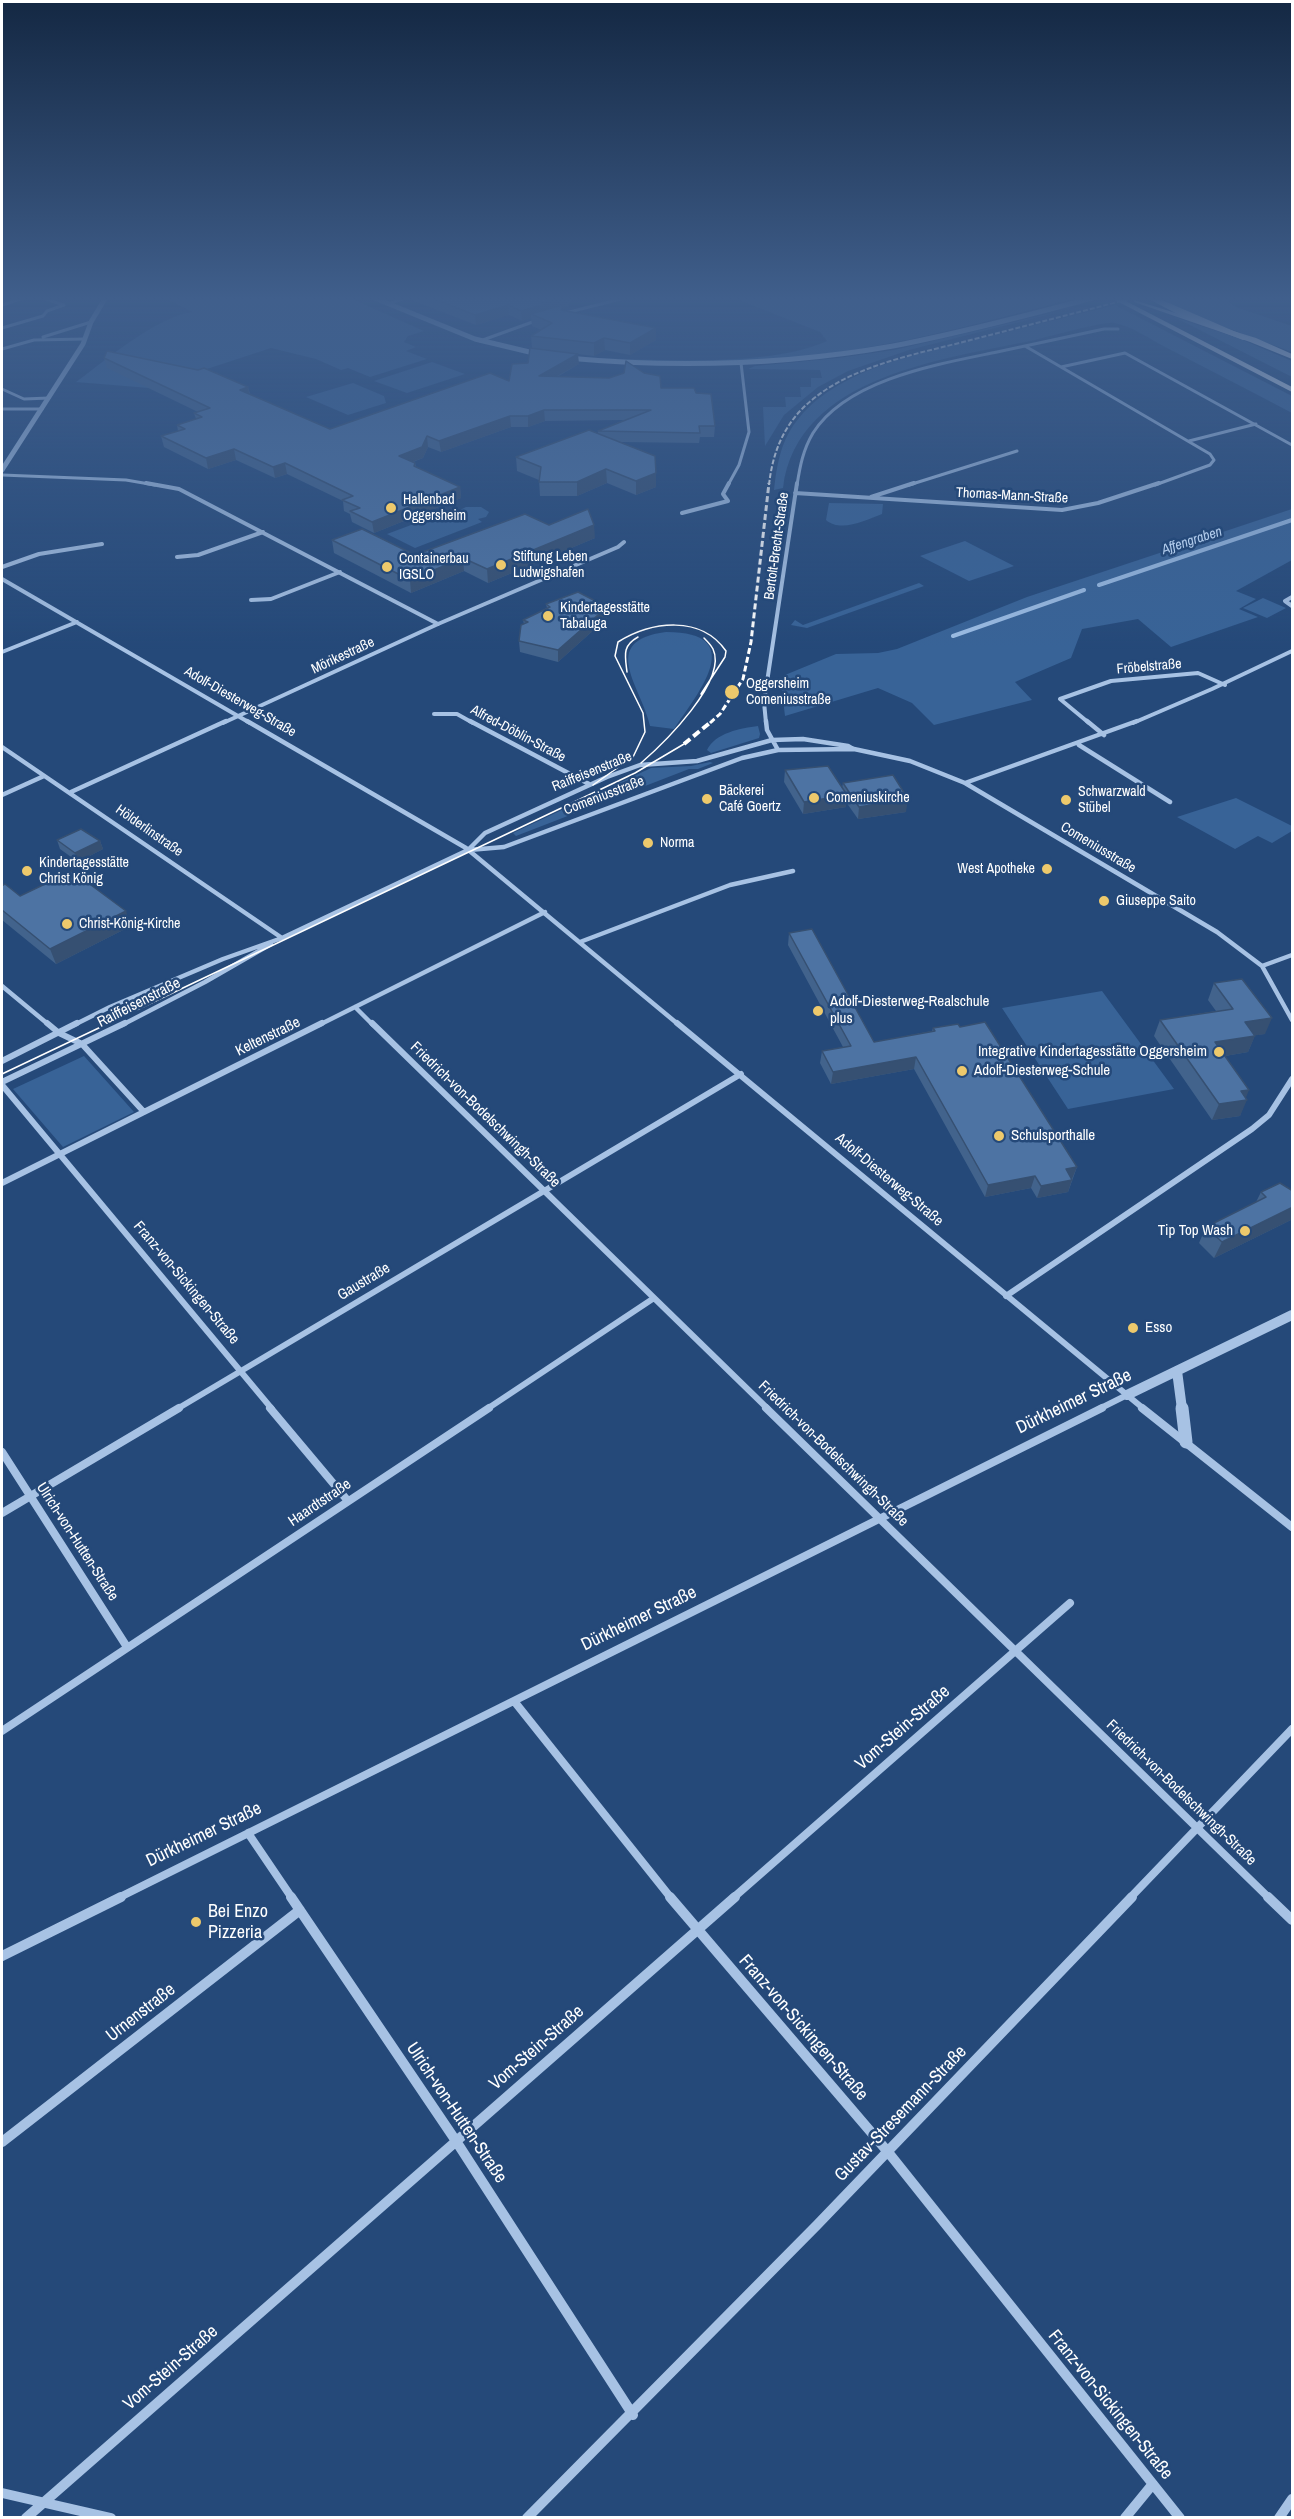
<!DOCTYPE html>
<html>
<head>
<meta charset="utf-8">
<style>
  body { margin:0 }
  #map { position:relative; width:1294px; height:2519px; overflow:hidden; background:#254979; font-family:"Archivo Narrow",sans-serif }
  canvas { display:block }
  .frame { position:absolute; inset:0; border:3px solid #fff; pointer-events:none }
</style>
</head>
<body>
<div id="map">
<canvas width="1294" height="2519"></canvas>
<div class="frame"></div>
</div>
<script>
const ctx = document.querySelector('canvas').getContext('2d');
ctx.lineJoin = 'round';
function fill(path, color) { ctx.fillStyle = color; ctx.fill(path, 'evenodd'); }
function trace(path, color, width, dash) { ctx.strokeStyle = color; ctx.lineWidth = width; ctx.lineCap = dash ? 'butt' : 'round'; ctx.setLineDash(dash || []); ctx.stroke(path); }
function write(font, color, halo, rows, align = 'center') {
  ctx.font = font + ' "Archivo Narrow",sans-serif'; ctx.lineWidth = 5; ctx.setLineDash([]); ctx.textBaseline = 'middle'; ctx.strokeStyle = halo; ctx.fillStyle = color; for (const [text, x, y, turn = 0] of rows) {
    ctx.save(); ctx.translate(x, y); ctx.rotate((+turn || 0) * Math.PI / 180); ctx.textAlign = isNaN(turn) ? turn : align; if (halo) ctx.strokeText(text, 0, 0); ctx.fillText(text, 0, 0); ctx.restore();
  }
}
fill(new Path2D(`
  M163 297H348L424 331 408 336 404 342 416 347 406 351 427 359 370 377 348 368 341 370 316 359 271 348 149 388 76 382C106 360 156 317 192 312Z
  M731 297H1082C1017 313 952 332 886 344 791 363 691 365 594 358 657 360 771 367 827 341L820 332Z
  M1161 297H1230L1229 302 1236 307 1292 326V352L1200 318 1167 303Z
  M1115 305 1292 396V413C1251 391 1209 370 1167 348 1151 340 1132 326 1114 323 1106 321 1047 337 1035 340 946 359 797 375 783 488L774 490C777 464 781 439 799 418 841 366 933 350 995 335 1035 325 1075 315 1115 305Z
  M1082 306 909 350 848 371 818 387 784 415 765 446 763 407H786L785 397H801L800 387H811V378H822L820 370 748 369 755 366 838 358 894 350Z
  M1174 317 1238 338 1292 361V377Z
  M432 362 465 374 407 393 374 381Z
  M353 383 384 396 386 403 348 415 306 397Z
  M829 503 883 504 882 514C866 520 841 533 826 520Z
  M466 507H481L489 512 486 517 478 519 482 522 415 548 387 534 454 509 458 511Z
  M1292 509V560L1236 591 1256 599 1239 609 1258 617 1171 647 1138 619 1082 629 1071 658 1015 682 1032 700 934 725 912 703 878 688 785 716 782 692 785 675 836 654 878 653 897 649 1027 597Z
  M965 541 1014 566 969 581 920 556Z
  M919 583 924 586 807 628 791 625 795 620 803 625Z
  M1263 598 1286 608 1267 618 1243 608Z
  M666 632C749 632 699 692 674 729L650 726C642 687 597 641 666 632Z
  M758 726 760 734 759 738 711 753 707 750C715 733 741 728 758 726Z
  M710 762 713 763 698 769H689L516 836 513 833 651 768 691 766Z
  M1236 798 1292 826V831L1272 843 1258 836 1235 849 1177 817Z
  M1102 991 1174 1089 1068 1109 1002 1008Z
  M84 1056 134 1112 63 1147 13 1089Z`), '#386397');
trace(new Path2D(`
  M1099 585 1292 520
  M953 636 1084 590`), '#9cbde4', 4);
trace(new Path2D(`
  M388 304 408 297
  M2 305 28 297
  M565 313 629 297
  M2 328 43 316 47 311 64 305 39 297
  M43 337 91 322
  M480 341 538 320
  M1025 346 1210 454 1214 460 1210 465 1155 485
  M2 349 34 340 85 339
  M1061 367 1125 353 1292 445
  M2 389 24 399 49 398
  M2 409H42
  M1189 441 1256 424
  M2 475 126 480 155 485
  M728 485 739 465 749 432 741 363
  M797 485C800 466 803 450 813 433 847 379 939 364 997 352 1033 344 1068 337 1104 329H1118
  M909 485 1017 451`), '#a7c2e4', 3);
trace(new Path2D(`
  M146 483 179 489 438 624
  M795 493 1062 510 1098 503 1159 483
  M871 497 914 483
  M682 513 728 501 723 494 729 483
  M177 557 198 555 263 532
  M2 567 39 554 102 544
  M2 579 250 723
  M1292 597 1285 601 1292 606
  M251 600 271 599 340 572
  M2 652 77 622
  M434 714H457L473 723
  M223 723 438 624 618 547 624 542
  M766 723 764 702 797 483
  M1089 723 1060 699 1111 681 1198 673 1225 685
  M1133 723 1212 689 1292 651`), '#a7c2e4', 4);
trace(new Path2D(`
  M247 721 466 848 679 1025
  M470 721 589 784
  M766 721 767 730 778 750
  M1087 721 1104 735
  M1079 745 1170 802
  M2 747 282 938
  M965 783 1137 721
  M71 792 226 721
  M2 795 44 776
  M469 850 504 847 742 758 778 750 854 749 910 761 965 783 1217 932 1262 966 1292 1020
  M580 942 730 885 793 871
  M1262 966 1292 955
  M2 986 49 1025
  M355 1007 373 1025
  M74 1025 110 1007 223 959 282 938 468 850 485 833 607 777 640 765 697 761 772 740 803 739 848 746 853 749
  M122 1025 205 982 271 944
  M319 1025 545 912`), '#a7c2e4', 4.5);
trace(new Path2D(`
  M47 1023 59 1033 82 1044 144 1112
  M372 1023 768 1409
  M677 1023 1144 1409
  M2 1061 77 1023
  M2 1082 125 1023
  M2 1085 272 1409
  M2 1183 322 1023
  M1006 1296 1252 1129 1269 1115 1292 1079
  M177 1409 741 1074
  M487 1409 654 1298
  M1099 1409 1127 1395`), '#a7c2e4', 6);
trace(new Path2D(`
  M270 1408 348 1501
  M766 1408 1269 1898
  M1142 1408 1292 1527
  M2 1452 127 1647
  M2 1513 179 1408
  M514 1701 671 1898
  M2 1731 489 1408
  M248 1833 292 1898
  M118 1898 1102 1408
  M733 1898 1070 1603
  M1130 1898 1292 1729`), '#a7c2e4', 8);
trace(new Path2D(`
  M291 1897 456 2141 633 2415
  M670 1897 888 2152 1180 2518
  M1268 1897 1292 1920
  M2 1956 121 1897
  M2 2142 300 1910
  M2 2493 111 2518
  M26 2518 735 1897
  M527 2518 817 2225 1132 1897
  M1125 2518 1152 2485
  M1279 2518 1292 2499`), '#a7c2e4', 10);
trace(new Path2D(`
  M372 297 475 339 542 355
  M567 358C676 368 785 365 893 346 961 333 1029 315 1096 297
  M2 470 83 344 91 322 106 297`), '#a7c2e4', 5);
trace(new Path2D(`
  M1177 1371 1182 1409
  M1127 1395 1292 1315`), '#a7c2e4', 10);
trace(new Path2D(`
  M1182 1408 1186 1442`), '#a7c2e4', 13);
fill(new Path2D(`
  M1109 297H1118L1292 387V392Z
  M1134 300 1256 338 1292 354V359L1250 342 1134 302Z`), '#f3f7fe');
fill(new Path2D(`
  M1145 297H1155L1250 338 1243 340 1181 316Z`), '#fff');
trace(new Path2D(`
  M627 672C625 655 622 646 638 637
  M641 763C663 744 728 681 713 649 711 645 707 641 704 638
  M593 785 633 757 645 732 643 713 615 656 618 642C652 621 701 615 726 651L725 657 701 694
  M2 1074 635 773 684 744`), '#fff', 1.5);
trace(new Path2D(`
  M769 485C773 448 787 418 817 396 857 365 920 353 967 341 1024 326 1080 312 1136 297`), '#fff', 2, [5, 2]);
trace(new Path2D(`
  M710 723 720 714 743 679 751 642 769 483`), '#fff', 3, [6, 3]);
trace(new Path2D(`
  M684 744 712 721`), '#fff', 4, [8, 4]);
fill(new Path2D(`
  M411 297H572L568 307 562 308V310L656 340 630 355 605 350 594 356 537 349 579 364 557 377 661 388 696 393 715 426 714 437H700L699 443 619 442 656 473V487L636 495 607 483 577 496H540L539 480 517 471 516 457 598 434V431L624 420 545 421 528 427H511L441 452 428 447 423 458 413 462 415 463 416 467 460 487 461 498 374 533 352 522 350 514 344 511 343 501 287 474 275 478 236 460 208 469 164 447 161 436 178 431 177 425 196 419 194 413 198 412 107 368 104 358 248 387 250 394 330 429 509 381 528 363 532 348 531 336 541 330 532 326 531 318 522 321 509 315 476 325 411 300Z
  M549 525 595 538 488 583 464 571 411 593 334 553 332 540 415 555Z
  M546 604 607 607V618L558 662 520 652 519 641 524 624 523 620 547 608Z
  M785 770 842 788 843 783 906 812 858 819 846 802V807L803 814 784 782Z
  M57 840 100 841 103 849 78 862 60 849Z
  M2 886 20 896 131 926 56 964 2 920Z
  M789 933 874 1042 932 1031 933 1028 960 1027 1077 1167 1068 1192 1037 1198 1031 1188 985 1197 914 1069 831 1084 820 1063 822 1051 843 1047 788 945Z
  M1214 983 1265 1034 1255 1035 1248 1052 1225 1056 1246 1098 1240 1116 1212 1120 1154 1036 1160 1020 1216 1011 1208 1000Z
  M1293 1191V1219L1214 1258 1199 1243 1206 1227 1256 1202 1261 1192Z`), '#42638c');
fill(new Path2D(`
  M565 297H572L568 307 562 308 563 317 531 314V318L522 321 521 311 541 303Z
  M508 305 509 315 476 325 475 315Z
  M656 328V340L630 355V343Z
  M604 338 605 350 594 356V343Z
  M578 354 579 364 539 386V376Z
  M248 387 250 398 240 390Z
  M544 410 545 421 528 427V416Z
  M510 416 511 427 441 452 439 441Z
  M427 436 428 447 423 458 400 466 399 456Z
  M234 449 236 460 208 469 206 458Z
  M285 463 287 474 275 478 273 467Z
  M606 469 607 483 577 496V482Z
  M656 473V487L636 495V481Z
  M460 487 461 498 374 533 372 522Z
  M594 525 595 538 488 583 487 569Z
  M463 558 464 571 411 593 410 580Z
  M607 607V618L558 662V650Z
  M847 795 846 807 803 814 804 802Z
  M908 799 906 812 858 819 859 807Z
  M100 841 103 849 78 862 75 853Z
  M126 911 131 926 56 964 50 949Z
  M1272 1018 1265 1034 1238 1038 1245 1022Z
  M1255 1036 1248 1052 1208 1059 1215 1042Z
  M916 1057 914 1069 831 1084 833 1072Z
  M1249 1090 1245 1100H1247L1240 1116 1212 1120 1219 1104 1241 1091Z
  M1077 1167 1072 1179 1061 1181 1066 1169Z
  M1035 1176 1031 1188 985 1197 988 1185Z
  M1072 1180 1068 1192 1037 1198 1041 1186Z
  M1293 1207V1219L1214 1258 1222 1242Z`), '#365072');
const building = new Path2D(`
  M429 297H565L541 303 545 304 521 311 508 305 475 315Z
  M562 305 561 310 656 328 630 343 604 338 594 343 531 336 552 323 531 314Z
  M530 348 578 354 539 376 609 378 624 373 626 361 644 373 660 376 661 388H694L696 393 711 394 715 426H699L700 433 598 431 651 410H544L528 416H510L439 441 427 436 422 447 399 456 415 463 414 466 460 487 372 522 350 511 360 508 342 500 353 496 285 463 273 467 234 449 206 458 161 436 185 429 177 425 202 417 194 413 210 408 104 358 107 351 198 370 204 368 248 387 240 390 330 429 490 373 509 381 512 364 528 363Z
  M589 430 655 456 656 473 636 481 606 469 577 482H539L541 467 516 457Z
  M588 509 594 525 487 569 463 558 410 580 332 540 362 529 415 555 525 514 549 525Z
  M578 592 607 607 558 650 519 641 521 625 528 622 523 620 550 607 546 604Z
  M828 766 847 795 804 802 785 770Z
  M893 775 908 799 859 807 843 783Z
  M81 829 100 841 75 853 57 840Z
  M72 871 126 911 50 949 2 910V886L5 884 20 896Z
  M812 929 874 1042 935 1031 933 1028 958 1024 960 1027 985 1022 1077 1167 1066 1169 1072 1180 1041 1186 1035 1176 988 1185 916 1057 833 1072 822 1051 851 1046 789 933Z
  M1242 979 1272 1018 1245 1022 1255 1036 1215 1042 1249 1090 1241 1091 1247 1100 1219 1104 1160 1020 1233 1009 1214 983Z
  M1280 1183 1293 1191V1207L1222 1242 1206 1227 1266 1197 1261 1192Z`);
fill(building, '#4d73a3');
trace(building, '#365072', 1.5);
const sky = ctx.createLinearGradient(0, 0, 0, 650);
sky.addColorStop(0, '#142843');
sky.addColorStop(0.46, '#405f8c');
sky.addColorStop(1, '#405f8c00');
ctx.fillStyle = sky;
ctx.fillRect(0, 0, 1294, 650);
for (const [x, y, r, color] of [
  [391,508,6,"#edc96c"],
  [501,565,6,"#edc96c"],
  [387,567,6,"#edc96c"],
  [548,616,6,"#edc96c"],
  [732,692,8,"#edc96c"],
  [814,798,6,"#edc96c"],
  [707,799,6,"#edc96c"],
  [1066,800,6,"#edc96c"],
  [648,843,6,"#edc96c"],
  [1047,869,6,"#edc96c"],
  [27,871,6,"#edc96c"],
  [1104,901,6,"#edc96c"],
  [67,924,6,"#edc96c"],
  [818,1011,6,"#edc96c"],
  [1219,1052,6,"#edc96c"],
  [962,1071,6,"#edc96c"],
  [999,1136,6,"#edc96c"],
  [1245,1231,6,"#edc96c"],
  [1133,1328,6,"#edc96c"],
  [196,1922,6,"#edc96c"]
]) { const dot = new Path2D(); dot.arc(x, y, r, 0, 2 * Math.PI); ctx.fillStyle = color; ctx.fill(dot); trace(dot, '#254979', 2); }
write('14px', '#fff', '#254979', [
  ["Thomas-Mann-Straße",1012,496,3],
  ["Bertolt-Brecht-Straße",777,546,-82],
  ["Mörikestraße",343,656,-25],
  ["Fröbelstraße",1149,667,-5],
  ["Adolf-Diesterweg-Straße",240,702,30],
  ["Alfred-Döblin-Straße",518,734,28],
  ["Raiffeisenstraße",592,772,-22],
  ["Comeniusstraße",604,796,-21],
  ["Hölderlinstraße",149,831,35],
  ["Comeniusstraße",1098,848,31]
]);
write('14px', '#fff', '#254979', [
  ["Hallenbad",403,500],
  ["Oggersheim",403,516],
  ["Stiftung Leben",513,557],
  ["Ludwigshafen",513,573],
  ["Containerbau",399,559],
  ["IGSLO",399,575],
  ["Kindertagesstätte",560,608],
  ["Tabaluga",560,624],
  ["Oggersheim",746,684],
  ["Comeniusstraße",746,700],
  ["Bäckerei",719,791],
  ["Café Goertz",719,807],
  ["Schwarzwald",1078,792],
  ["Stübel",1078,808],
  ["Comeniuskirche",826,798],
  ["Norma",660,843],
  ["Kindertagesstätte",39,863],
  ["Christ König",39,879],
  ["West Apotheke",1035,869,"right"],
  ["Giuseppe Saito",1116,901],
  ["Christ-König-Kirche",79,924]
], 'left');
write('italic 14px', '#b2ccec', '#254979', [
  ["Affengraben",1192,541,-18]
]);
write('15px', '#fff', '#254979', [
  ["Adolf-Diesterweg-Realschule",830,1002],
  ["plus",830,1019],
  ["Integrative Kindertagesstätte Oggersheim",1207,1052,"right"],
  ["Adolf-Diesterweg-Schule",974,1071],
  ["Schulsporthalle",1011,1136],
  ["Tip Top Wash",1233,1231,"right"],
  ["Esso",1145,1328]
], 'left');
write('15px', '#fff', '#254979', [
  ["Raiffeisenstraße",139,1003,-27],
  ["Keltenstraße",268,1037,-26],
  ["Friedrich-von-Bodelschwingh-Straße",485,1115,44],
  ["Adolf-Diesterweg-Straße",889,1180,40],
  ["Gaustraße",364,1282,-31],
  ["Franz-von-Sickingen-Straße",186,1283,50],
  ["Friedrich-von-Bodelschwingh-Straße",833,1454,44],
  ["Haardtstraße",320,1503,-34],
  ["Ulrich-von-Hutten-Straße",77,1542,57],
  ["Friedrich-von-Bodelschwingh-Straße",1181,1793,44]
]);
write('18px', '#fff', '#254979', [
  ["Dürkheimer Straße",1074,1402,-26],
  ["Dürkheimer Straße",639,1619,-26],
  ["Vom-Stein-Straße",903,1728,-41],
  ["Dürkheimer Straße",204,1835,-26],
  ["Urnenstraße",141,2013,-38],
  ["Franz-von-Sickingen-Straße",803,2028,49],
  ["Vom-Stein-Straße",537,2048,-41],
  ["Ulrich-von-Hutten-Straße",456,2113,56],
  ["Gustav-Stresemann-Straße",901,2114,-46],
  ["Vom-Stein-Straße",171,2368,-41],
  ["Franz-von-Sickingen-Straße",1110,2405,51]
]);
write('18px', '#fff', '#254979', [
  ["Bei Enzo",208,1912],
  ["Pizzeria",208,1933]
], 'left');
</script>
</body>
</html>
